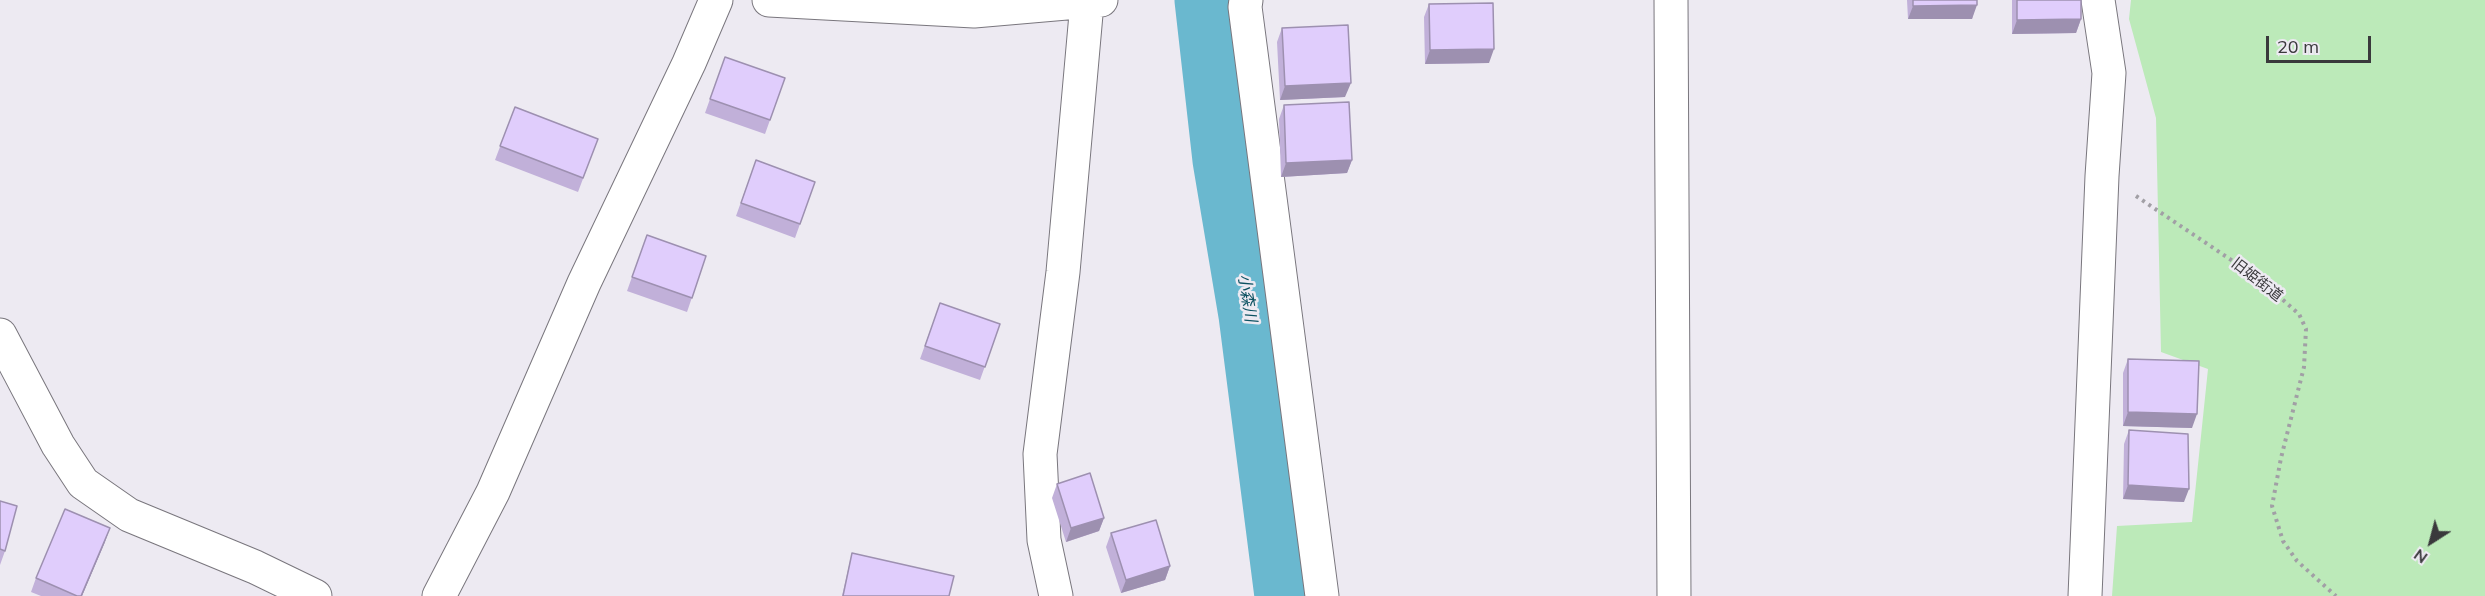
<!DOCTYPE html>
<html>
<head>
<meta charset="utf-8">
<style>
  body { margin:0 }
  #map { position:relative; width:2485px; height:596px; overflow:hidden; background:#edeaf2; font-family:Mulish,sans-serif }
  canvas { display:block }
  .north { position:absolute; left:2401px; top:512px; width:60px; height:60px; -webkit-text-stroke:4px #edeaf2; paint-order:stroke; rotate:216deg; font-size:16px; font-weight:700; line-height:24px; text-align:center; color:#3a393c }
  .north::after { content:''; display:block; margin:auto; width:21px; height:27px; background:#3a393c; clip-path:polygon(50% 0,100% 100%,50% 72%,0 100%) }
  .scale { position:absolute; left:2266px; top:36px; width:105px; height:27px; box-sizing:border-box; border:3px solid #3a393c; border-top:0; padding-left:8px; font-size:18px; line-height:21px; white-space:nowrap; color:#3a393c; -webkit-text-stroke:4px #edeaf2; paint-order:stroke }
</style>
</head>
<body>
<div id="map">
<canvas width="2485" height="596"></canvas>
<div class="north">N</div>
<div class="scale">20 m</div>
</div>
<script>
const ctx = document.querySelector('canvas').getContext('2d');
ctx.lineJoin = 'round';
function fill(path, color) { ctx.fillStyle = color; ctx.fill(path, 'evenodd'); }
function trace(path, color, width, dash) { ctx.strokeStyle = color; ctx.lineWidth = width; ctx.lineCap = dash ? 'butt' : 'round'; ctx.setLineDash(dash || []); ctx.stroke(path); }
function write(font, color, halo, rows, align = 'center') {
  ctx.font = font + ' Mulish,"Noto Sans JP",sans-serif'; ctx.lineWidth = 5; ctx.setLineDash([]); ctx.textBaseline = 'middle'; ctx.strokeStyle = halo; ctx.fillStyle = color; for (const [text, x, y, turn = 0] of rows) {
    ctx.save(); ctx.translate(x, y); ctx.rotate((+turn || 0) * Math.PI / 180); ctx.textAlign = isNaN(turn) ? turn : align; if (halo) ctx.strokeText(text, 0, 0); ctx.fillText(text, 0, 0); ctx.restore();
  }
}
fill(new Path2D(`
  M2131 0H2485V596H2112L2117 526 2192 522 2208 369 2161 352 2156 118 2129 19Z`), '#bceab9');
trace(new Path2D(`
  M1206 0 1224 160 1250 315 1286 596`), '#6ab8cf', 63);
const minor = new Path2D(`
  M769 0 974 11 1101 0
  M1246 0 1245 7 1322 596
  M1671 0 1674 596
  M0 335 58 445 83 483 129 515 255 567 315 596
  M439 596 493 492 584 283 689 63 716 0
  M1056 596 1044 540 1040 454 1063 272 1087 3
  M2085 596 2102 176 2109 73 2098 0`);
trace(minor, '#79767d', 35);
trace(new Path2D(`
  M2136 196 2258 278 2299 314 2306 329 2304 367 2281 458 2272 506 2283 541 2297 561 2336 596`), '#a19fa5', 4, [3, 4.5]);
trace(minor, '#fff', 33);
fill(new Path2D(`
  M1907 0H1977L1972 19H1908Z
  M2012 0H2081V19L2076 33 2012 34Z
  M1429 4 1489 63 1425 64 1424 17Z
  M1282 28 1345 97 1280 100 1277 42Z
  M725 57 785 78 765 134 705 113Z
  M1284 105 1352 160 1347 173 1281 177 1279 119Z
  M515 107 598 139 578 192 495 160Z
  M756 160 815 182 795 238 736 216Z
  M647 235 706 256 687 312 627 291Z
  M940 303 1000 324 980 380 920 359Z
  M2128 359 2192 428 2123 426V373Z
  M2129 430 2184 502 2123 499 2124 444Z
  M1057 484 1104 518 1099 531 1066 542 1052 498Z
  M0 501 5 551 0 565Z
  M1111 533 1170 566 1165 580 1121 593 1106 547Z
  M105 542 82 596H41L31 592 36 578Z
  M852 553 949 596H842L850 561Z`), '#c1b0d9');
fill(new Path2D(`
  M1977 5 1972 19H1908L1913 6Z
  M2081 19 2076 33 2012 34 2017 20Z
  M1494 49 1489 63 1425 64 1430 50Z
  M1351 83 1345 97 1280 100 1285 86Z
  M1352 160 1347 173 1281 177 1286 163Z
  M2128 412 2197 414 2192 428 2123 426Z
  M2128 485 2189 489 2184 502 2123 499Z
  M1104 518 1099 531 1066 542 1071 528Z
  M110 528 105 542 82 596H81Z
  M1170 566 1165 580 1121 593 1126 580Z`), '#9d90b0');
const building = new Path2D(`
  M1913 0H1977V5L1913 6Z
  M2017 0H2081V19L2017 20Z
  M1493 3 1494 49 1430 50 1429 4Z
  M1348 25 1351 83 1285 86 1282 28Z
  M725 57 785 78 770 120 710 99Z
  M1349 102 1352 160 1286 163 1284 105Z
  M515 107 598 139 583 178 500 146Z
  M756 160 815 182 800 224 741 203Z
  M647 235 706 256 692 298 632 277Z
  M940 303 1000 324 985 367 925 346Z
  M2128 359 2199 361 2197 414 2128 412Z
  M2129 430 2188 434 2189 489 2128 485Z
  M1090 473 1104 518 1071 528 1057 484Z
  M0 501 17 506 5 551 0 549Z
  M65 509 110 528 81 596H77L36 578Z
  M1156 520 1170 566 1126 580 1111 533Z
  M852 553 954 576 949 596H843Z`);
fill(building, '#e0cdfc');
trace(building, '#9d90b0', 1.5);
write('15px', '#3a393c', '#edeaf2', [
  ["旧姫街道",2257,280,38]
]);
write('italic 16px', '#0c5161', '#edeaf2', [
  ["小森川",1247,298,81]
]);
</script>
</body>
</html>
